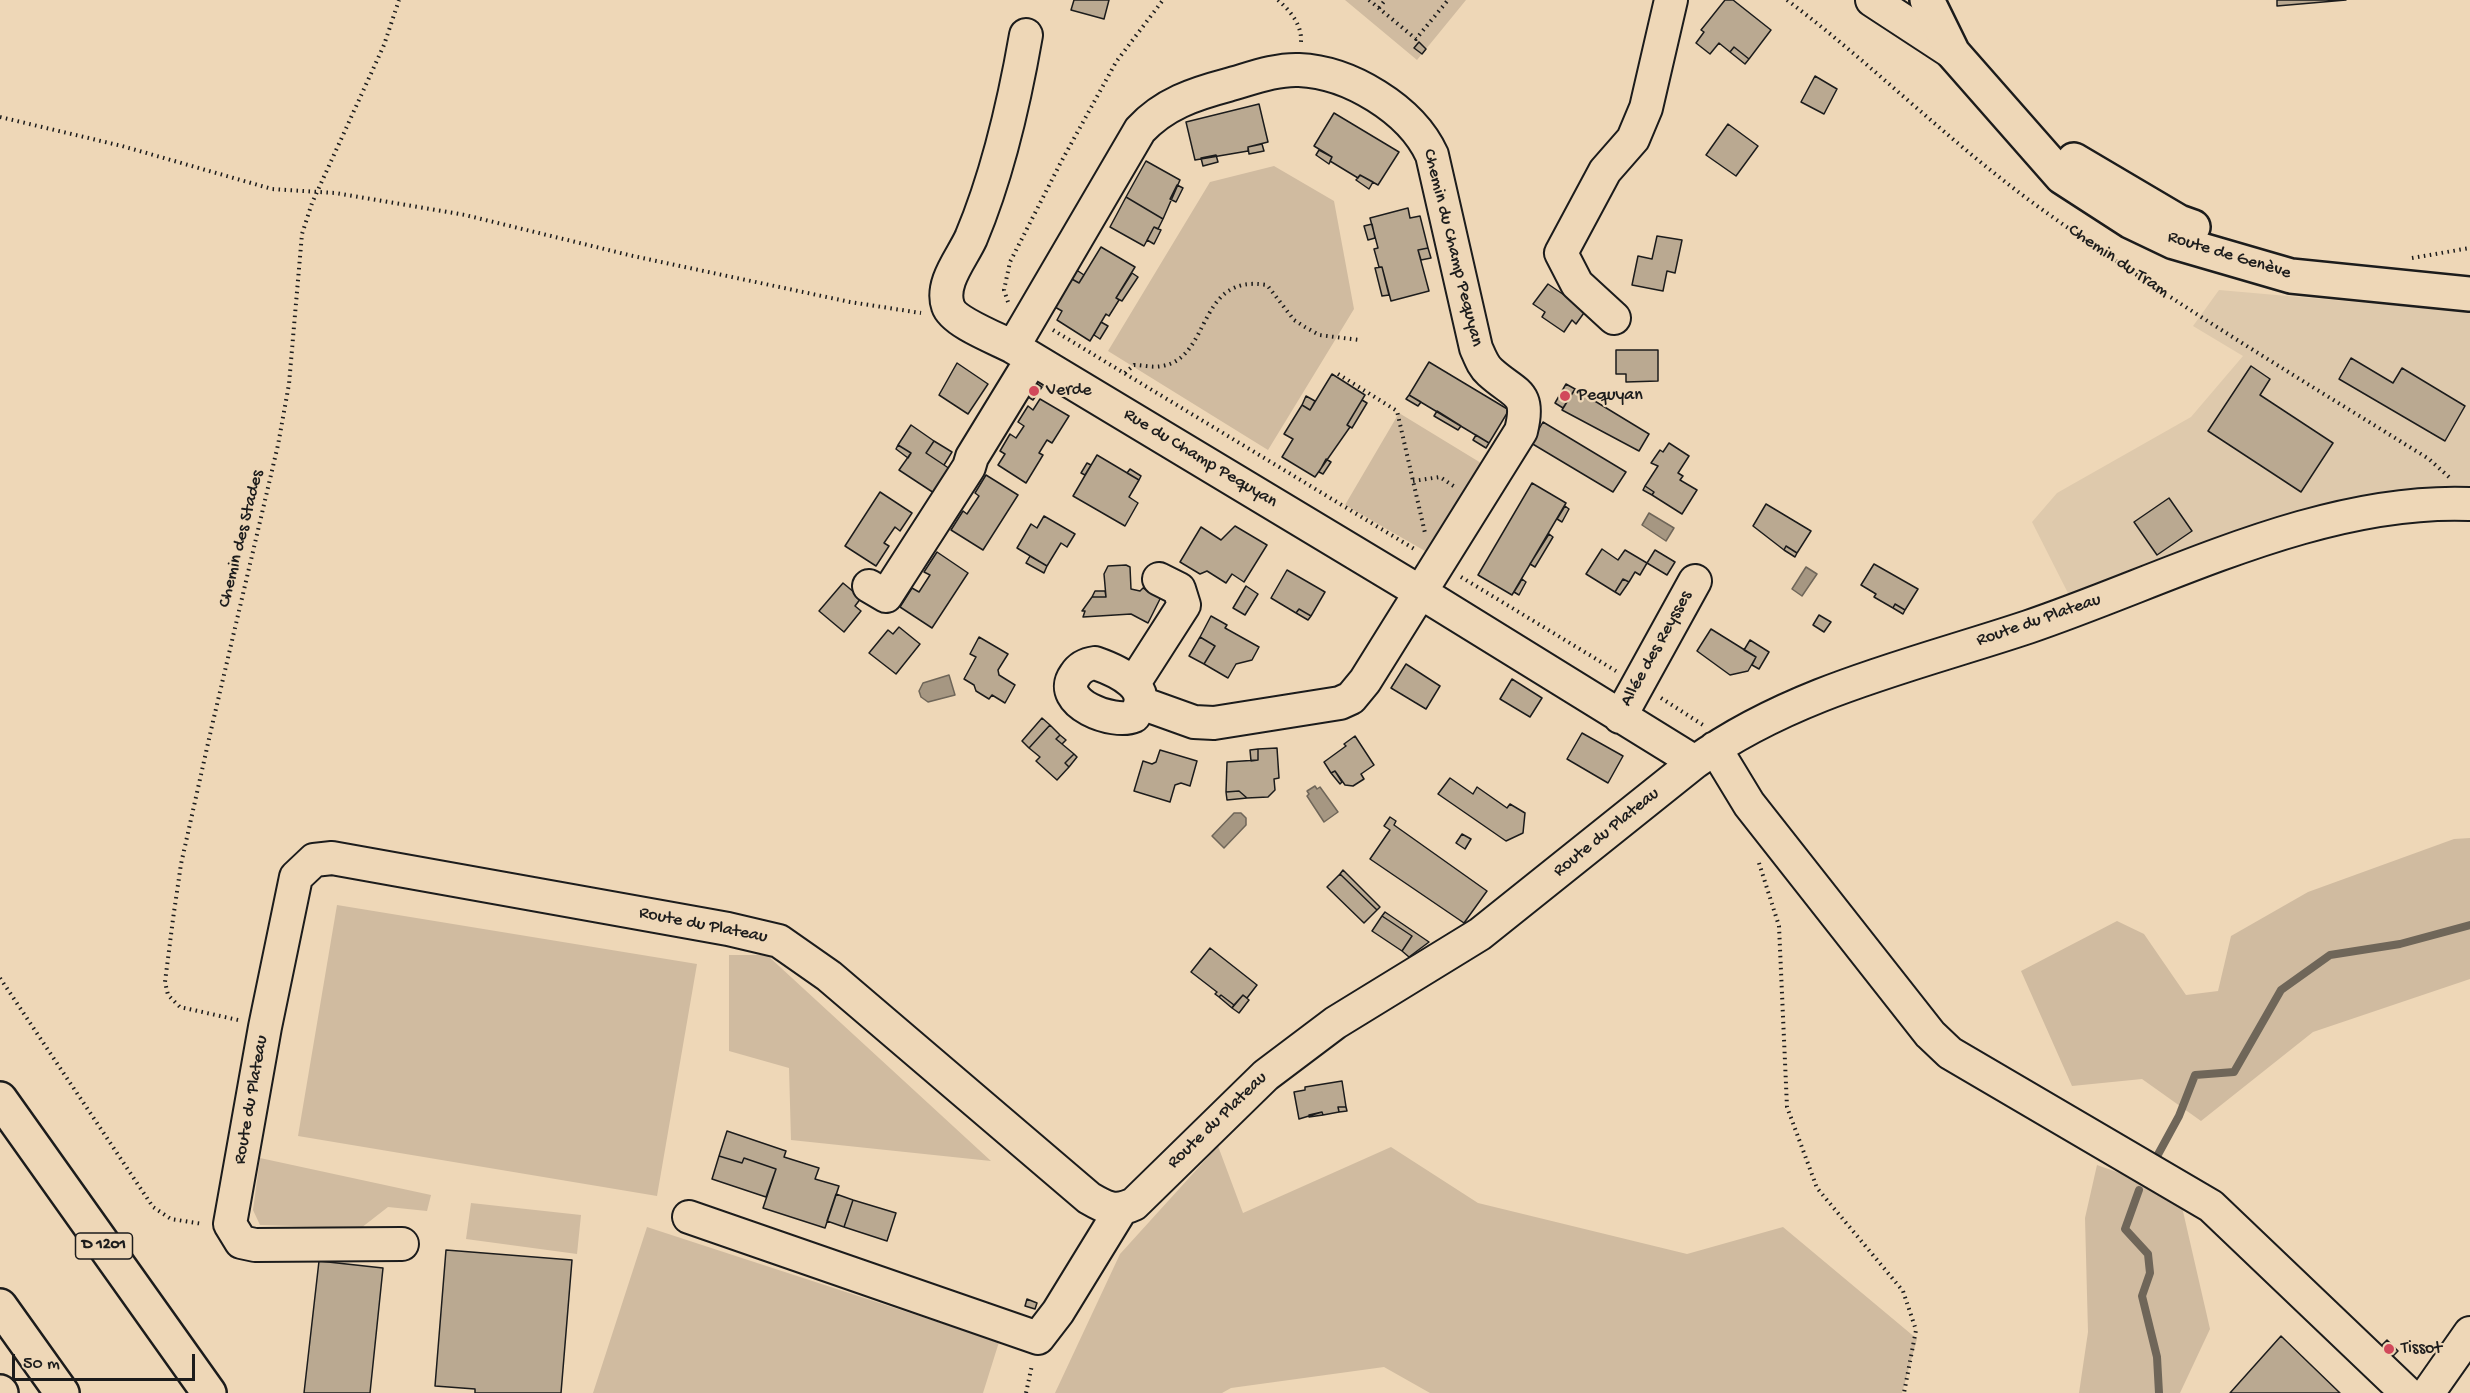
<!DOCTYPE html>
<html>
<head>
<meta charset="utf-8">
<style>
  body { margin:0 }
  #map { position:relative; width:2470px; height:1393px; overflow:hidden; background:#eed7b7; font-family:"Gochi Hand",sans-serif }
  canvas { display:block }
  .scale { position:absolute; left:12px; top:1354px; width:183px; height:27px; box-sizing:border-box; border:3px solid #1c1c1c; border-top:0; padding-left:8px; font-size:18px; line-height:21px; white-space:nowrap; color:#1c1c1c; -webkit-text-stroke:4px #eed7b7; paint-order:stroke }
</style>
</head>
<body>
<div id="map">
<canvas width="2470" height="1393"></canvas>
<div class="scale">50 m</div>
</div>
<script>
const ctx = document.querySelector('canvas').getContext('2d');
ctx.lineJoin = 'round';
function fill(path, color) { ctx.fillStyle = color; ctx.fill(path, 'evenodd'); }
function trace(path, color, width, dash) { ctx.strokeStyle = color; ctx.lineWidth = width; ctx.lineCap = dash ? 'butt' : 'round'; ctx.setLineDash(dash || []); ctx.stroke(path); }
function write(font, color, halo, rows, align = 'center') {
  ctx.font = font + ' "Gochi Hand",sans-serif'; ctx.lineWidth = 4.5; ctx.setLineDash([]); ctx.textBaseline = 'middle'; ctx.strokeStyle = halo; ctx.fillStyle = color; for (const [text, x, y, turn = 0] of rows) {
    ctx.save(); ctx.translate(x, y); ctx.rotate((+turn || 0) * Math.PI / 180); ctx.textAlign = isNaN(turn) ? turn : align; if (halo) ctx.strokeText(text, 0, 0); ctx.fillText(text, 0, 0); ctx.restore();
  }
}
fill(new Path2D(`
  M2219 290 2470 312V495L2071 599 2032 522 2057 493 2191 417 2243 356 2193 326Z`), '#dec9ac');
fill(new Path2D(`
  M1345 0H1466L1417 60Z
  M1274 166 1334 201 1354 309 1268 450 1108 351 1210 182Z
  M1399 413 1481 463 1425 551 1345 505Z
  M2470 838V979L2313 1032 2201 1121 2142 1079 2072 1086 2021 971 2117 921 2144 934 2186 995 2218 991 2231 936 2308 892 2454 839Z
  M337 905 697 964 657 1196 298 1136Z
  M729 955H767L991 1161 791 1140 789 1068 729 1051Z
  M1218 1146 1243 1213 1391 1147 1478 1203 1687 1254 1783 1227 1917 1339 1902 1393H1430L1384 1367 1231 1388 1222 1393H1055L1120 1254Z
  M260 1158 431 1195 427 1211 388 1207 361 1228 260 1225 253 1210Z
  M2097 1165 2179 1194 2210 1329 2180 1393H2079L2088 1332 2085 1218Z
  M471 1203 581 1215 577 1254 466 1239Z
  M647 1227 999 1342 983 1393H593Z`), '#d0bba0');
const water = new Path2D(`
  M1649 513 1674 528 1666 541 1642 525Z
  M1806 567 1817 574 1802 596 1792 589Z
  M949 675 955 695 928 702 921 697 919 691 923 683Z
  M1315 786 1317 789 1320 787 1338 812 1324 822 1307 796 1309 794 1307 791Z
  M1234 813H1241L1246 818V825L1224 848 1212 836Z`);
fill(water, '#a69782');
trace(water, '#6f6659', 1.5);
trace(new Path2D(`
  M2155 1160 2179 1116 2195 1075 2234 1072 2281 990 2330 955 2400 944 2470 925
  M2139 1190 2125 1229 2148 1254 2150 1273 2142 1296 2157 1357 2159 1393`), '#6f6659', 8);
const building = new Path2D(`
  M1074 0H1109L1104 19 1071 10Z
  M1725 0H1733L1771 30 1749 59 1734 47 1730 52 1719 43 1710 54 1696 43 1704 32 1701 30Z
  M2277 0H2346L2277 6Z
  M1419 42 1426 49 1422 54 1414 48Z
  M1734 47 1749 59 1745 64 1730 52Z
  M1815 76 1837 89 1824 114 1801 102Z
  M1259 104 1268 142 1248 147V151L1195 160 1186 122Z
  M1334 113 1399 152 1378 185 1360 175 1358 178 1330 161 1332 157 1314 146Z
  M1728 124 1758 146 1736 176 1706 155Z
  M1262 144 1264 151 1249 154 1248 147Z
  M1319 150 1332 157 1329 164 1316 155Z
  M1216 155 1218 162 1203 166 1201 158Z
  M1146 161 1180 180 1163 219 1126 197Z
  M1360 175 1373 182 1369 189 1356 180Z
  M1177 185 1183 188 1176 202 1170 199Z
  M1126 197 1163 219 1158 229 1154 227 1144 246 1110 227Z
  M1408 208 1410 218 1420 216 1428 248 1418 250 1429 291 1391 301 1382 267H1379L1374 249 1378 248 1370 218Z
  M1372 224 1375 238 1368 240 1364 226Z
  M1154 227 1161 230 1154 244 1147 240Z
  M1657 236 1682 240 1675 273 1667 271 1663 291 1632 285 1638 256 1652 259Z
  M1101 247 1135 267 1116 298 1119 300 1109 316 1106 314 1090 341 1057 320 1062 311 1053 306 1070 278 1079 283Z
  M1428 248 1431 258 1421 260 1418 250Z
  M1382 267 1389 295 1382 296 1375 268Z
  M1075 269 1084 275 1079 283 1070 278Z
  M1132 273 1138 277 1122 301 1116 298Z
  M1548 284 1586 310 1576 324 1572 320 1564 332 1542 317 1545 312 1533 304Z
  M1101 322 1108 326 1100 339 1094 335Z
  M1616 350H1658V381L1626 382V374H1616Z
  M2351 358 2393 383 2402 368 2465 406 2445 441 2339 379Z
  M1429 362 1509 410 1489 443 1409 395Z
  M957 363 988 384 968 414 939 395Z
  M2251 366 2270 379 2260 395 2333 443 2301 492 2208 431Z
  M1332 374 1365 395 1347 425 1350 427 1315 477 1282 457 1293 439 1284 434 1302 405 1310 410Z
  M1034 382 1042 387 1033 400 1025 395Z
  M1566 384 1575 389 1563 408 1555 403Z
  M1575 389 1649 434 1639 451 1562 410Z
  M1409 395 1421 402 1418 406 1406 399Z
  M1306 396 1315 401 1310 410 1302 405Z
  M1040 399 1069 416 1052 443 1047 440 1039 453 1043 455 1026 483 998 465 1005 454 1000 451 1010 434 1016 438 1024 426 1018 422 1028 406 1033 410Z
  M1362 400 1367 403 1352 428 1347 425Z
  M1437 411 1461 426 1458 430 1434 416Z
  M1543 422 1626 472 1613 492 1531 443Z
  M911 425 934 441 926 453 950 469 934 493 899 470 911 453 898 445Z
  M1476 435 1489 443 1486 448 1473 440Z
  M934 441 952 452 944 465 926 453Z
  M1669 443 1689 456 1678 473 1683 476 1680 480 1697 490 1682 514 1652 495 1654 492 1645 486 1658 466 1651 463 1660 450 1663 452Z
  M898 445 911 453 908 458 896 449Z
  M1097 455 1139 480 1129 497 1138 503 1125 526 1073 496Z
  M1326 459 1331 462 1323 474 1319 472Z
  M1087 463 1091 465 1085 475 1081 473Z
  M1130 469 1141 476 1139 480 1127 473Z
  M986 475 1018 495 983 550 951 530 963 511 967 514 979 496 975 493Z
  M1532 483 1566 503 1512 595 1478 575Z
  M1645 486 1654 492 1652 495 1643 490Z
  M880 492 912 513 900 531 895 527 884 543 889 546 876 566 845 546Z
  M2169 498 2192 531 2157 555 2134 522Z
  M1766 504 1811 531 1797 553 1786 546 1784 550 1753 526Z
  M1565 506 1569 509 1562 522 1557 519Z
  M1044 516 1075 534 1067 547 1061 543 1047 566 1017 548 1031 524 1037 528Z
  M1235 526 1267 545 1244 582 1232 574 1226 583 1207 571 1200 574 1180 562 1201 527 1221 540Z
  M1549 534 1553 537 1535 567 1530 564Z
  M1786 546 1797 553 1795 557 1784 550Z
  M1602 549 1618 560 1625 550 1647 563 1640 575 1635 572 1629 582 1623 579 1615 592 1586 574Z
  M1655 550 1675 562 1667 575 1647 563Z
  M937 552 968 573 932 628 900 607 912 588 919 592 930 575 924 572Z
  M1030 556 1047 566 1044 573 1026 563Z
  M1874 564 1918 589 1905 610 1895 604 1893 608 1874 597 1876 594 1861 585Z
  M1126 565 1130 567 1131 589 1140 591 1143 588 1161 597 1148 623 1131 614 1083 617 1085 611H1082L1092 597H1106L1104 574 1108 566Z
  M1287 570 1325 592 1311 616 1299 609 1296 613 1271 598Z
  M1522 579 1526 582 1519 595 1514 592Z
  M1623 579 1629 582 1620 595 1615 592Z
  M843 583 861 598 855 606 861 611 844 632 819 611Z
  M1246 586 1258 594 1245 615 1233 608Z
  M1095 591H1105L1106 597H1092Z
  M1895 604 1905 610 1903 614 1893 608Z
  M1299 609 1311 616 1308 620 1296 613Z
  M1819 615 1831 622 1824 632 1813 625Z
  M1211 616 1227 625 1225 628 1259 647 1252 660 1236 664 1228 678 1204 664 1215 646 1200 637Z
  M899 627 920 644 896 674 869 653 888 630 893 634Z
  M1711 629 1756 657 1748 671 1730 675 1697 651Z
  M979 637 1008 654 998 670 999 675 1015 685 1005 703 992 695 989 699 976 691 974 685 964 679 976 657 970 654Z
  M1200 637 1215 646 1204 664 1189 656Z
  M1750 640 1769 652 1759 669 1752 665 1756 657 1744 650Z
  M1406 664 1440 686 1426 709 1391 688Z
  M1512 679 1542 698 1530 717 1500 699Z
  M1042 718 1050 725 1029 748 1022 741Z
  M1050 725 1060 735 1056 739 1074 754 1065 763 1069 767 1057 780 1036 761 1040 757 1029 748Z
  M1582 733 1623 756 1608 783 1567 759Z
  M1060 735 1066 740 1062 744 1056 739Z
  M1355 736 1374 765 1361 774 1364 779 1353 786 1345 785 1335 771 1331 773 1324 762 1346 746 1344 744Z
  M1277 748 1279 778 1274 779 1275 790 1268 797 1247 798 1239 791 1226 792 1227 762 1258 760V749Z
  M1258 749V760L1251 761 1250 750Z
  M1160 750 1197 761 1190 786 1181 783 1175 785 1170 802 1134 791 1143 761 1152 764 1156 762Z
  M1074 754 1077 757 1069 767 1065 763Z
  M1335 771 1342 782 1340 784 1331 773Z
  M1450 778 1473 794 1477 787 1507 808 1510 804 1525 813 1523 833 1506 841 1438 794Z
  M1239 791 1247 798 1227 800 1226 792Z
  M1390 817 1396 821 1394 825 1487 891 1464 923 1370 859 1390 830 1384 826Z
  M1462 834 1471 839 1465 849 1456 843Z
  M1343 870 1380 907 1377 910 1340 874Z
  M1340 874 1377 910 1364 923 1327 887Z
  M1385 912 1429 942 1409 957 1402 951 1412 936 1382 916Z
  M1382 916 1412 936 1402 951 1372 931Z
  M1210 948 1257 985 1247 998 1243 995 1234 1005 1221 995 1219 997 1215 994 1217 992 1191 972Z
  M1221 995 1234 1005 1232 1008 1219 997Z
  M1243 995 1249 1000 1239 1013 1232 1008Z
  M1342 1081 1346 1107H1338L1339 1112 1323 1115 1322 1112 1299 1119 1294 1092 1305 1090V1087Z
  M1338 1107H1346L1347 1111 1339 1112Z
  M1322 1112 1323 1115 1309 1117V1115Z
  M727 1131 786 1151 784 1157 819 1168 815 1179 839 1186 825 1228 763 1208 776 1169 744 1158 742 1163 719 1156Z
  M719 1156 742 1163 744 1158 776 1169 766 1197 712 1179Z
  M836 1194 853 1200 844 1227 827 1221Z
  M853 1200 896 1213 887 1241 844 1227Z
  M446 1250 572 1260 561 1393H475V1389L435 1386Z
  M319 1261 383 1268 370 1393H304Z
  M1027 1299 1037 1303 1035 1309 1025 1306Z
  M2281 1336 2340 1393H2230Z
  M2387 1340 2398 1351 2392 1357 2380 1347Z`);
fill(building, '#baa991');
trace(building, '#1c1c1c', 1.5);
const minor = new Path2D(`
  M1872 0 1953 53
  M1026 35C1014 104 998 174 971 238 962 258 940 283 948 306 953 322 998 339 1013 347L1420 592 1695 762
  M1614 318 1577 284 1561 253 1605 171 1633 139 1646 108 1671 0
  M1013 347 1140 130C1164 104 1194 94 1228 85 1250 79 1275 69 1299 70 1349 72 1411 109 1432 155L1476 348C1480 357 1483 366 1490 372 1515 395 1531 391 1521 431L1365 681 1351 698 1340 703 1214 723 1194 722 1141 703
  M869 586 886 596 969 467 972 457 1032 359
  M1095 663C1118 671 1156 688 1134 716 1114 725 1055 703 1075 675 1080 667 1087 664 1095 663Z
  M1134 683 1184 605 1179 589 1159 579
  M1620 717 1695 581
  M1715 748 1749 804 1930 1034 1950 1053 2211 1206 2407 1393
  M689 1217 1038 1338 1058 1312 1120 1211
  M402 1244 255 1245 241 1242 230 1224 265 1027 296 877 314 860 332 858 728 929 779 941 829 976 1089 1198C1106 1208 1115 1213 1134 1204L1266 1075 1335 1023 1480 934 1695 762C1794 691 1914 665 2028 627 2169 579 2319 498 2470 504
  M2428 1393 2470 1333`);
const major = new Path2D(`
  M1927 0 1953 53 2062 177 2130 221 2174 242 2291 276 2470 294
  M2074 160 2179 222 2193 227`);
const highway = new Path2D(`
  M0 1099 209 1393
  M0 1306 62 1393
  M0 1392 1 1393`);
trace(minor, '#1c1c1c', 36);
trace(major, '#1c1c1c', 38);
trace(highway, '#1c1c1c', 38);
trace(new Path2D(`
  M1278 0C1290 11 1302 24 1301 42
  M1369 0 1416 39 1448 0
  M1787 0C1876 67 1955 148 2047 213 2170 301 2300 379 2429 459L2449 477
  M1379 8 1385 0
  M0 117 122 146 272 189 335 193 465 215 633 256 850 302 921 313
  M2412 258 2470 248
  M1008 302 1004 290 1010 262 1060 164 1116 62 1163 0
  M1053 330 1416 550
  M1125 373 1134 365C1143 365 1153 368 1162 366 1212 358 1196 273 1267 285L1294 320 1305 327 1319 335 1359 340
  M1338 374 1397 411 1425 533
  M1413 481 1440 477 1455 487
  M1461 577 1616 671
  M1661 698 1703 725
  M1759 863 1779 926 1787 1107 1817 1188 1903 1291 1916 1330 1904 1393
  M0 978 153 1207 171 1219 203 1224
  M238 1020 180 1007 168 995 165 982 173 919 181 864 211 730 278 445 289 384 302 234 312 203 384 45 399 0
  M1026 1393 1032 1365`), '#1c1c1c', 4, [1.5, 4.5]);
trace(minor, '#eed7b7', 32);
trace(major, '#eed7b7', 33);
trace(highway, '#eed7b7', 33);
for (const [x, y, r, color] of [
  [1034,391,6,"#d1495b"],
  [1565,396,6,"#d1495b"],
  [2389,1349,6,"#d1495b"]
]) { const dot = new Path2D(); dot.arc(x, y, r, 0, 2 * Math.PI); ctx.fillStyle = color; ctx.fill(dot); trace(dot, '#eed7b7', 2); }
for (const [x, y, w] of [
  [104,1246,57]
]) { const box = new Path2D(); box.roundRect(x - w / 2, y - 13, w, 26, 4.5); ctx.fillStyle = '#eed7b7'; ctx.fill(box); trace(box, '#1c1c1c', 1.5); }
write('bold 16px', '#1c1c1c', null, [
  ["D 1201",104,1246]
]);
write('18px', '#1c1c1c', '#eed7b7', [
  ["Chemin du Champ Pequyan",1452,248,76],
  ["Route de Genève",2229,256,17],
  ["Chemin du Tram",2118,262,34],
  ["Rue du Champ Pequyan",1200,459,31],
  ["Chemin des Stades",242,539,-76],
  ["Route du Plateau",2039,621,-19],
  ["Allée des Reysses",1657,649,-61],
  ["Route du Plateau",1607,833,-39],
  ["Route du Plateau",703,926,11],
  ["Route du Plateau",252,1100,-80],
  ["Route du Plateau",1218,1121,-44]
]);
write('18px', '#1c1c1c', '#eed7b7', [
  ["Verde",1046,391],
  ["Pequyan",1577,396],
  ["Tissot",2401,1349]
], 'left');
</script>
</body>
</html>
